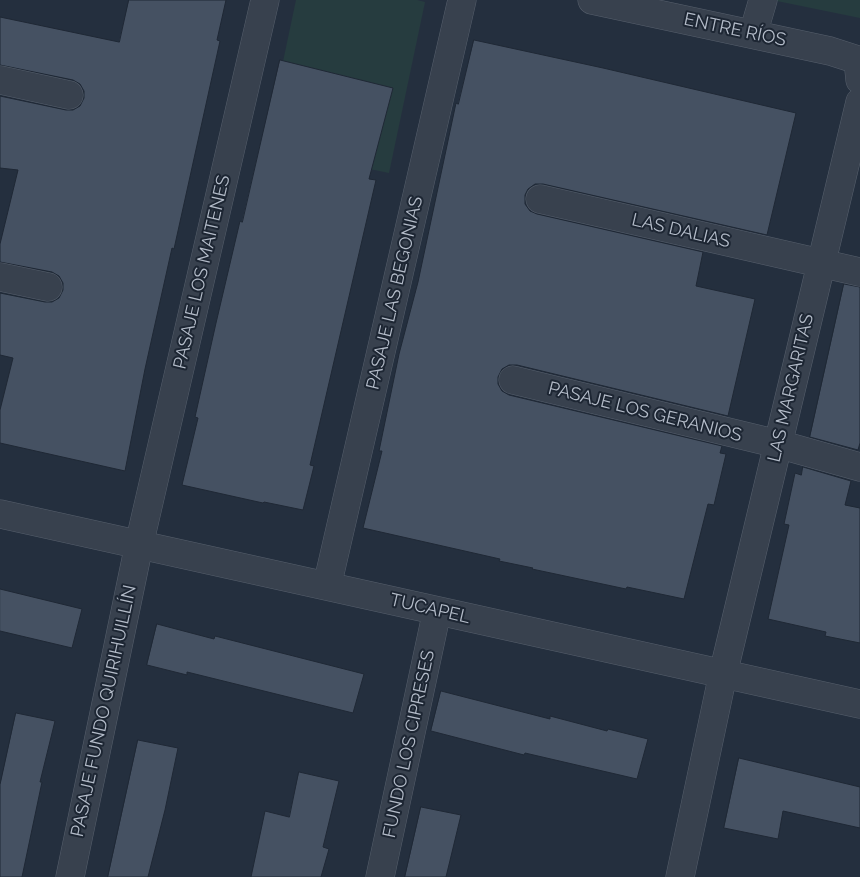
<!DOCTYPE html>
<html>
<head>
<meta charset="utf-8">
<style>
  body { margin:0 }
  canvas { display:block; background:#242f3e }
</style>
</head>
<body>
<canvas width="860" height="877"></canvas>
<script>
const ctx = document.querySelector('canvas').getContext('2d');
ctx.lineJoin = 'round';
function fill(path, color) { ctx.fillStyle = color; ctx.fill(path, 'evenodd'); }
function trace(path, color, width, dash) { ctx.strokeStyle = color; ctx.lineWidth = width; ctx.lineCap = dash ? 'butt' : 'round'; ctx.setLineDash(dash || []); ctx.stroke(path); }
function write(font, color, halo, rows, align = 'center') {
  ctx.font = font + ' Raleway,sans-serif'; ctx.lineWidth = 4; ctx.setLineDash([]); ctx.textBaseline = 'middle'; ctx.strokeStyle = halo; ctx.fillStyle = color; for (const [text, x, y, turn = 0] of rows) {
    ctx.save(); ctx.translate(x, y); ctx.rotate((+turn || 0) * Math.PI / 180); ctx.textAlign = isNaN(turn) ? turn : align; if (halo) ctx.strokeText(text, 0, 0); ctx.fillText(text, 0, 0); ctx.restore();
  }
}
fill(new Path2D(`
  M296 0H417L425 2 389 173 265 147Z
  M772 0H860V18Z`), '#263c3f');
const building = new Path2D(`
  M129 0H226L217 40 220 41 174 249 172 248 145 369 125 471 0 443V410L13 358 0 355V293L45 302H52L59 298 63 290V283L59 276 52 272 0 262V244L18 170 0 168V96L66 110H73L80 106 84 98V91L80 84 73 80 0 65V17L119 42Z
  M474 40 603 68 796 113 767 235 543 184H535L528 189 525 195V204L530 211 537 214 703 252 696 286 755 299 728 416 517 365H509L502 369 498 377V384L502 391 509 395 722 446 720 453 726 454 714 505 708 504 684 599 627 587 626 589 532 569 533 568 499 561 500 559 363 528 382 451H379L399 354 418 282 456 103 458 104Z
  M280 60 393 88 369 179 376 180 310 465 314 466 303 510 264 502 263 503 182 485 198 418 195 417 216 323 240 221 242 222Z
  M844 284 860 287V443L858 450 810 437Z
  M803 467 851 481 845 505 860 508V643L825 636 826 632 768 619 789 525 784 524 795 473 801 475Z
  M0 589 82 609 72 648 0 631Z
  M157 624 214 639 215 636 364 674 353 713 187 672V675L147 665Z
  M441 691 550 719V716L607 731 608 729 648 739 637 779 525 753 524 755 431 731Z
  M16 713 55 721 40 782H42L22 877H0V785Z
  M138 740 178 748 165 810 148 877H108Z
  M739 758 860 787V828L783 811 778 839 724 828Z
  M299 772 339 781 323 847 329 849 321 877H251L265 811 289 817Z
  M421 807 461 815 446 877H405Z`);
fill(building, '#455162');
trace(building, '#1f2835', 1);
const minor = new Path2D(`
  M592 0 830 51 858 60 860 80
  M753 34 763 0
  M0 80 69 95
  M540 199 860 272
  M0 277 48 287
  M513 380 778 444 860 467
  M0 514 860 704
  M327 586 462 0
  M70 877 139 545 265 0
  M380 877 437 611
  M680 877 723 674 860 102`);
trace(minor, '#565f6c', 29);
trace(minor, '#38414e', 28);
write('18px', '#b4bcc9', '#1d2633', [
  ["ENTRE RÍOS",735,30,12],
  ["LAS DALIAS",681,231,13],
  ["PASAJE LOS MAITENES",202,272,-77],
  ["PASAJE LAS BEGONIAS",395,293,-77],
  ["LAS MARGARITAS",791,388,-77],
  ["PASAJE LOS GERANIOS",645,412,14],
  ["TUCAPEL",430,609,13],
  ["PASAJE FUNDO QUIRIHUILLÍN",104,711,-78],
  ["FUNDO LOS CIPRESES",409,744,-78]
]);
</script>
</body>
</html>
